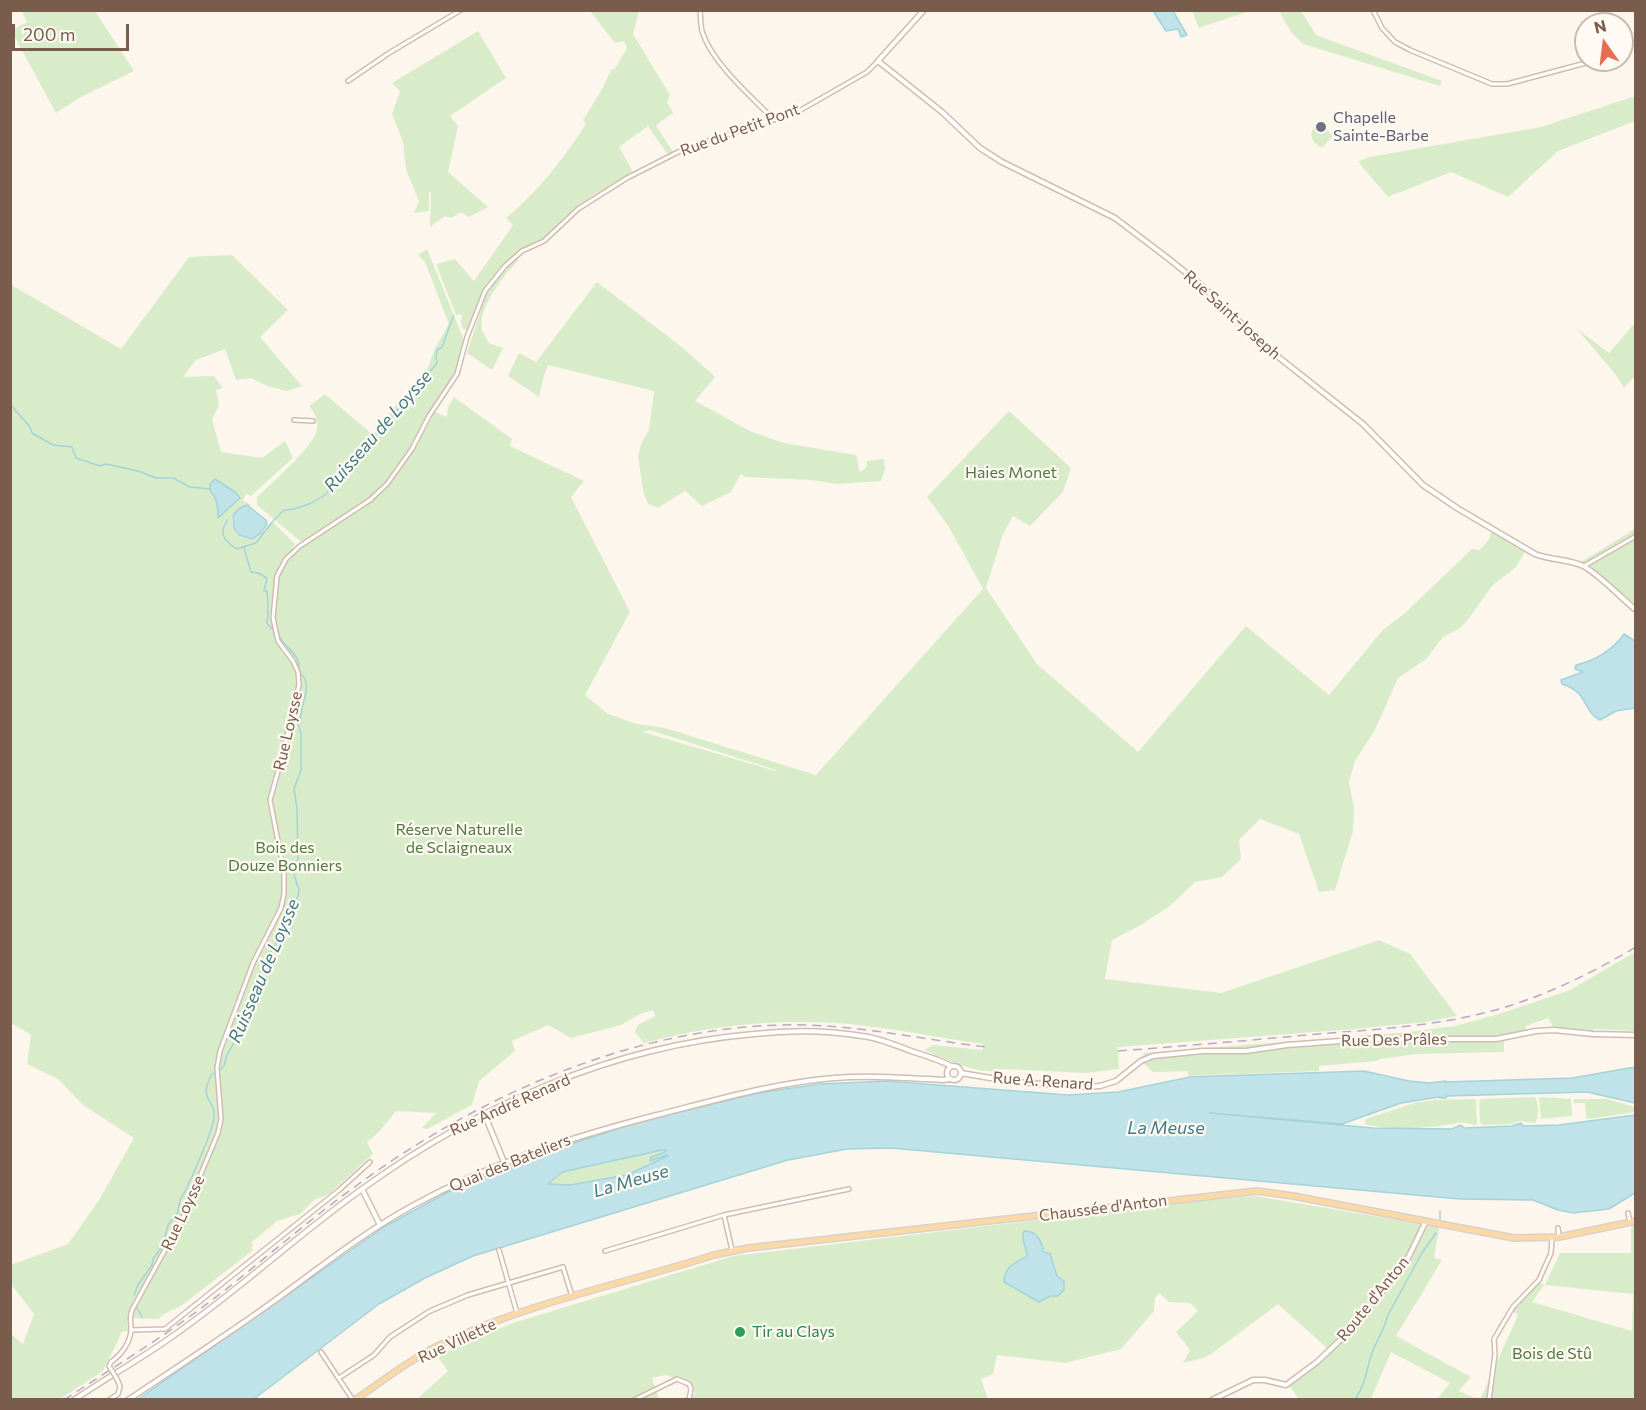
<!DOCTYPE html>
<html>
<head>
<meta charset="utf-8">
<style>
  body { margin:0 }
  #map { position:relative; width:1646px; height:1410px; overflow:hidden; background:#fdf6ec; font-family:Commissioner,sans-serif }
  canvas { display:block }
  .frame { position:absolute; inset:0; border:12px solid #7a5c4d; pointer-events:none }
  .north { position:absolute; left:1574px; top:12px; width:60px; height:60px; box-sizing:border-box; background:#fffaf3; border:2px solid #cabbb1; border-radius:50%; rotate:346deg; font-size:16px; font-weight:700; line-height:24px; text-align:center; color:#7a5c4d }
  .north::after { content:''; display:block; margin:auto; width:21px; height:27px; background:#e76f51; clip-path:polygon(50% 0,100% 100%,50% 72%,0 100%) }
  .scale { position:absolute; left:12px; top:24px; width:117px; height:27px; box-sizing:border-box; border:3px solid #7a5c4d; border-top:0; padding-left:8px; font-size:18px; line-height:21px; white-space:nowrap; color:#7a5c4d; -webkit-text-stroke:4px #fffaf3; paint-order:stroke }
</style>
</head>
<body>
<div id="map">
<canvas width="1646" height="1410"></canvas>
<div class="frame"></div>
<div class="north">N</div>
<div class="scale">200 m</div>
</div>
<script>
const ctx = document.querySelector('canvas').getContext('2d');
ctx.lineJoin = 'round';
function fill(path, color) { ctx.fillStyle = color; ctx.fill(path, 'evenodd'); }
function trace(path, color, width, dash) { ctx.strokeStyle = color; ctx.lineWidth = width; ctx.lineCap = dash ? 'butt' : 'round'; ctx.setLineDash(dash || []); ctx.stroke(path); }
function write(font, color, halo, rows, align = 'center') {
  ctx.font = font + ' Commissioner,sans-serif'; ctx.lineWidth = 4.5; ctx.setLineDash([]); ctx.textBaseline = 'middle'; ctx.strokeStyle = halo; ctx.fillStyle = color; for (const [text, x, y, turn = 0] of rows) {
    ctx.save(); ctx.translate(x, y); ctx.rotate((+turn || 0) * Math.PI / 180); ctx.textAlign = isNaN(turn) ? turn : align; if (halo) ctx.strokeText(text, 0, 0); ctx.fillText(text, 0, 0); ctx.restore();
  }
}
fill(new Path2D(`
  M22 11H95L134 71 81 97 56 113 11 30 27 22Z
  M590 11H639L633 34 670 95 667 102 673 113 656 125 673 152 668 155 648 126 619 147 633 172 592 196 568 214 543 239 520 250 507 261 484 289 467 330 463 329 460 321 462 319 461 314 456 315 436 264 455 259 474 281 513 225 506 218C538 192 563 159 586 124L583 120 601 91 611 70 615 69 627 48 624 41 615 43Z
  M1192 11H1250L1199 28Z
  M1279 11H1301L1316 35 1442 81 1440 86 1303 44 1291 32Z
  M478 31 506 78 450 116 458 126 448 172 488 207 469 217 461 212 451 218 445 216 430 227 431 192H429V211L414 213 419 201 406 170 403 142 392 114 400 91 392 83Z
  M1635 96V121L1558 151 1508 197 1451 172 1388 197 1358 162 1369 157 1541 127Z
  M1318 121 1333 136 1322 148C1309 141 1309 132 1318 121Z
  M427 249 464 340 458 368 428 414 402 461 380 488 364 502 305 541H300L257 505V497C271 484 310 449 316 433 319 424 316 413 309 406L325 394 373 435 389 413 426 373 435 348 449 324 425 262 418 255Z
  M232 255 288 310 260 337 302 386 287 391 267 386 251 378 236 380 225 349 196 360 183 377 214 376 223 388 216 390 219 405 212 419 221 452 262 458 285 441 293 458 251 496 246 494 243 500 252 506H243L232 515 233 528 238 536 253 540 259 536 271 522 269 527 273 522 295 544C290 557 278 565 274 579L276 580C279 573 282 565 286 559 301 539 347 517 369 501 397 479 418 442 435 412L447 417 448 407 454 397 512 439 510 446 584 481 571 497 630 612 585 695 608 714 637 724 665 728 816 775 983 589 949 527 927 497 1009 411 1071 468 1063 492 1030 526 1013 516 1003 534 986 588 1037 664 1138 752 1246 626 1329 695 1383 630 1405 613 1472 549 1480 550 1490 538 1491 529 1527 549 1516 567 1492 586 1467 621 1459 629 1443 637 1426 659 1398 678 1375 730 1355 761 1349 782 1354 808 1353 831 1335 890 1319 892 1299 834 1260 819 1239 840 1241 859 1222 877 1195 882 1170 906 1139 926 1112 940 1105 979 1221 993 1379 940 1410 954 1457 1016 1426 1022 1355 1029 1118 1047 1119 1069 1086 1073 1003 1069C984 1078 943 1058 924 1050L934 1045 983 1050 982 1044C938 1037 894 1029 850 1024 782 1018 709 1025 644 1043L635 1032 638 1025 655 1016 653 1010 640 1014 621 1025 571 1038 548 1025 512 1041 515 1051 479 1081 472 1105 427 1129 422 1128 436 1113 396 1111 379 1132 367 1142 373 1154 329 1194 314 1200 300 1214 277 1221 252 1242V1251L181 1306 164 1314 158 1319 129 1318 127 1322 128 1331 122 1332 103 1371 60 1399H11V1334L23 1344 34 1314 11 1284V1265L68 1244 99 1200 134 1138 83 1105 58 1079 27 1064 31 1035 11 1023 10 284 121 349 189 257ZM650 730 776 770V771L643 732Z
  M518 257V261C504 275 477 308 482 330 484 334 487 339 489 343L503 348 492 370 467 353 487 291 504 270Z
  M597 282 683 348 715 377 695 401 752 432 784 443 856 455 860 472 866 468 867 461 884 459 885 469 881 481 837 484 812 480 745 477 741 474 731 492 702 506 685 491 658 508 648 504 643 491 638 456 642 442 649 430 654 391 548 365 544 375 539 397 508 376 519 353 536 362Z
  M1635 323V376L1624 388 1616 375 1577 329 1609 353Z
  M1635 529V534L1616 544 1617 546 1585 564 1581 562Z
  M1635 538V605L1589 565Z
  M1635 952V1031L1594 1029 1593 1032 1554 1028 1548 1018 1526 1026V1033L1504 1037V1052L1417 1054 1380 1059 1377 1061 1319 1066V1071L1188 1076V1071L1153 1072 1141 1061 1144 1053 1399 1033 1455 1026 1502 1013 1570 990Z
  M1535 1097C1539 1103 1539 1118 1535 1123L1520 1121 1512 1124 1483 1125 1480 1122 1479 1102 1481 1099Z
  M1539 1097 1571 1099 1572 1116 1541 1119Z
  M1476 1099 1477 1125C1471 1125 1464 1122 1459 1123 1433 1128 1391 1131 1365 1124L1366 1119 1414 1103 1435 1100Z
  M1574 1099H1607L1635 1107V1112L1590 1119 1586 1118 1585 1103H1573Z
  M662 1150H666L665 1152 651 1157 667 1154 668 1156 627 1175 570 1185 548 1184 562 1172Z
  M1255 1196 1421 1224 1417 1236 1426 1221 1440 1224 1434 1258 1442 1260 1396 1336 1471 1377 1459 1391 1477 1399H1437L1450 1383 1391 1352 1371 1399H1299L1288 1384 1329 1350 1278 1304 1207 1357 1183 1363 1190 1350 1176 1332 1198 1311 1190 1303 1169 1302 1159 1293 1155 1298 1154 1311 1121 1349 1065 1363 997 1355 993 1374 981 1379 988 1399H680L695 1394 689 1383 666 1375 652 1378 659 1399 416 1400 448 1371 437 1356 475 1338 516 1322 733 1256 1215 1199ZM1027 1231C1041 1236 1052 1263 1057 1277L1063 1280 1055 1296H1051L1040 1301C1031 1297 1010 1287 1004 1282 1005 1265 1015 1264 1027 1256Z
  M1635 1224V1399L1480 1400 1518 1315 1512 1311 1539 1282 1545 1285 1560 1253H1631V1225ZM1544 1285 1633 1294 1632 1331 1532 1302Z`), '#d8ecc9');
const water = new Path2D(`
  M1153 11H1173L1187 35 1181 37 1178 29 1166 31Z
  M215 479 235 492 240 498 218 518C218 510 218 498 210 491V484Z
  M247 505 266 520 267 524 260 534 252 539 239 535 234 528 233 515 240 508Z
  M1624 634 1635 641V708L1616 711 1600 720C1582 711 1589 692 1562 684L1561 680 1583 672 1575 669 1576 665C1595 661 1613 650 1624 634Z
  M1635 1067V1103L1587 1092 1447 1096 1446 1098H1440L1439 1097 1401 1103 1342 1124 1210 1113 1373 1128 1452 1129 1461 1125 1464 1128 1512 1126 1521 1123 1523 1126 1559 1125 1635 1115V1193L1609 1209 1573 1213 1558 1210 1533 1200 1460 1199 891 1148 847 1149 788 1160 473 1256 425 1278 379 1304 254 1399 137 1400 384 1227 448 1192 520 1161 638 1122 758 1093 820 1084 886 1081 1068 1095 1118 1092 1190 1077 1364 1071 1409 1081 1429 1083 1446 1081V1082L1572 1078ZM662 1150H666L665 1152 651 1157 650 1161 667 1155 668 1156 627 1175 570 1185 548 1184 562 1172Z
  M1024 1231C1037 1231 1041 1240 1044 1252L1050 1254 1057 1276 1064 1281V1290L1058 1296H1050L1039 1302 1004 1282C1004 1266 1015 1264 1027 1256 1027 1248 1020 1239 1024 1231Z`);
fill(water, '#bfe3e8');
trace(water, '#a5d3da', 1.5);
trace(new Path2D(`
  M10 404 30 427 32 433 53 445 72 447 76 458 100 466 106 464 138 471 156 478H173L190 487 211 489
  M227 520C226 523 224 526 223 529 221 538 231 546 237 549L256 543 273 521
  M274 520 284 510C297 510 316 502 326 494L437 363 436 357 437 350 442 347 453 317
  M244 548 251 572 258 573 267 578 264 591H267C268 601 269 612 267 623L272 629
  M1440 1211V1219
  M134 1295 138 1285 152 1265 153 1259 163 1245 168 1225 178 1212 180 1200C187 1190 213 1130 214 1118 216 1098 197 1102 212 1074L218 1072 224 1066 227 1055 236 1039V1031L266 959 287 927 293 907 298 896 299 890 294 875 298 859 297 808 294 789 301 770V733L298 725 301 723C298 709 309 697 306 682 305 676 304 678 301 674 297 669 301 663 296 657 289 646 282 645 277 631
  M137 1308 142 1317
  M1355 1400C1364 1386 1366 1374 1370 1359 1374 1344 1384 1331 1388 1315L1422 1253 1436 1233`), '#a5d3da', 1.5);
const minor = new Path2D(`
  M700 10C701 18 700 27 703 34 714 65 751 96 774 120
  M1373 10 1382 28 1395 42 1410 50 1492 84H1507L1597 60
  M1622 48 1636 42
  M348 81 389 53 461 10
  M294 420 313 421
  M1584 566 1636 536
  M1628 1213 1630 1222
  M724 1215 732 1250
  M1558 1228 1559 1237
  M499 1250 517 1313
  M605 1251 724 1215 849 1189
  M131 1330 165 1329 338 1191 370 1162
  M321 1352 353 1400
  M111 1362C121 1355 131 1342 131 1329 131 1321 129 1318 132 1310L183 1217 218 1133 221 1119 217 1068 220 1051 253 963 281 908 284 894V872L270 800 282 757 299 685 298 672 293 661 278 641 273 618 277 576 286 559 300 546 370 500 387 484 412 449 429 416 457 374 467 337 485 291 505 266 522 251 544 241 578 209 627 178 684 149 799 111 867 72 878 61
  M339 1378 374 1355 390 1337 430 1311 468 1295 563 1267 572 1296
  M109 1400 118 1394 120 1386 117 1379
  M634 1400 677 1379 689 1384 691 1389 689 1400
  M1489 1400 1495 1354 1494 1339 1513 1307 1539 1280 1551 1253 1552 1238`);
const tertiary = new Path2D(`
  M924 10 878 61 942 112 980 148 1002 162 1115 218 1169 259 1200 284 1267 348 1363 424 1423 485 1457 508 1535 554C1550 560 1566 559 1581 565 1596 571 1622 599 1636 610
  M947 1073a7 7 0 1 1 14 0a7 7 0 1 1-14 0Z
  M961 1073 1014 1082 1086 1087 1100 1086 1116 1081 1141 1061 1153 1056 1203 1051H1246L1287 1045 1367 1039H1496L1536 1031 1554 1030 1593 1034 1636 1035
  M484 1113 504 1162
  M362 1189 380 1225
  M74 1400C106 1378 139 1360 170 1338 237 1292 296 1236 362 1189 477 1106 612 1046 754 1034 789 1030 827 1030 862 1036 880 1038 897 1046 914 1052 927 1056 940 1060 951 1066
  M128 1400C177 1367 227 1335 274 1301 319 1268 363 1233 412 1206 490 1163 572 1137 657 1115 716 1100 774 1083 834 1078 870 1075 906 1078 943 1080L949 1079
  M1212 1400 1253 1380H1265L1286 1385 1317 1362 1353 1328 1408 1258 1426 1221`);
const primary = new Path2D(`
  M355 1400C385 1379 415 1356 448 1341 532 1302 626 1283 714 1255L748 1248 1257 1191 1293 1196 1514 1238 1559 1237 1636 1221`);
trace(minor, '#d1beb0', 6);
trace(tertiary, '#d1beb0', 7);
trace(primary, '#dad1cd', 8);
trace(minor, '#fff', 3);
trace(tertiary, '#fff', 4);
trace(primary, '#fbd9a5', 5);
trace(new Path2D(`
  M1118 1051C1185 1046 1252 1040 1318 1034 1379 1029 1440 1026 1499 1009 1547 995 1592 973 1636 947
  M64 1400C106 1372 149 1346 189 1317 248 1275 301 1225 360 1183 481 1095 630 1029 781 1025 850 1023 918 1039 986 1047`), '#b9a8c9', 1.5, [9, 6]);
const minorBridge = new Path2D(`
  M111 1362 109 1366 117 1379`);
trace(minorBridge, '#d1beb0', 6, []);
trace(minorBridge, '#fff', 3);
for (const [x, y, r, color] of [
  [1321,127,6,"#6b7280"],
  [740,1332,6,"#2e9e5b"]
]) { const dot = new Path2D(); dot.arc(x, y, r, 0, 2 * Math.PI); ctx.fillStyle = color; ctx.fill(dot); trace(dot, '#fffaf3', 2); }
write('16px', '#5b616d', '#fffaf3', [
  ["Chapelle",1333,118],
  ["Sainte-Barbe",1333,136]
], 'left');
write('16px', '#7a5c4d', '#fffaf3', [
  ["Rue du Petit Pont",740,130,-20],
  ["Rue Saint-Joseph",1232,315,42],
  ["Rue Loysse",288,731,-77],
  ["Rue Des Prâles",1394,1040,-1],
  ["Rue A. Renard",1043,1081,4],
  ["Rue André Renard",510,1105,-24],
  ["Quai des Bateliers",510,1163,-22],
  ["Chaussée d'Anton",1103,1208,-7],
  ["Rue Loysse",183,1213,-65],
  ["Route d'Anton",1373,1299,-51],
  ["Rue Villette",457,1341,-25]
]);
write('16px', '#537a41', '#fffaf3', [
  ["Haies Monet",1011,473],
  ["Réserve Naturelle",459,830],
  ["de Sclaigneaux",459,848],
  ["Bois des",285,848],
  ["Douze Bonniers",285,866],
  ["Bois de Stû",1552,1354]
]);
write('16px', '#27864d', '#fffaf3', [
  ["Tir au Clays",752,1332]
], 'left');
write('italic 18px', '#437c86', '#fffaf3', [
  ["Ruisseau de Loysse",378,431,-49],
  ["Ruisseau de Loysse",264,971,-67],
  ["La Meuse",1166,1128],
  ["La Meuse",631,1181,-16]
]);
</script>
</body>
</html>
